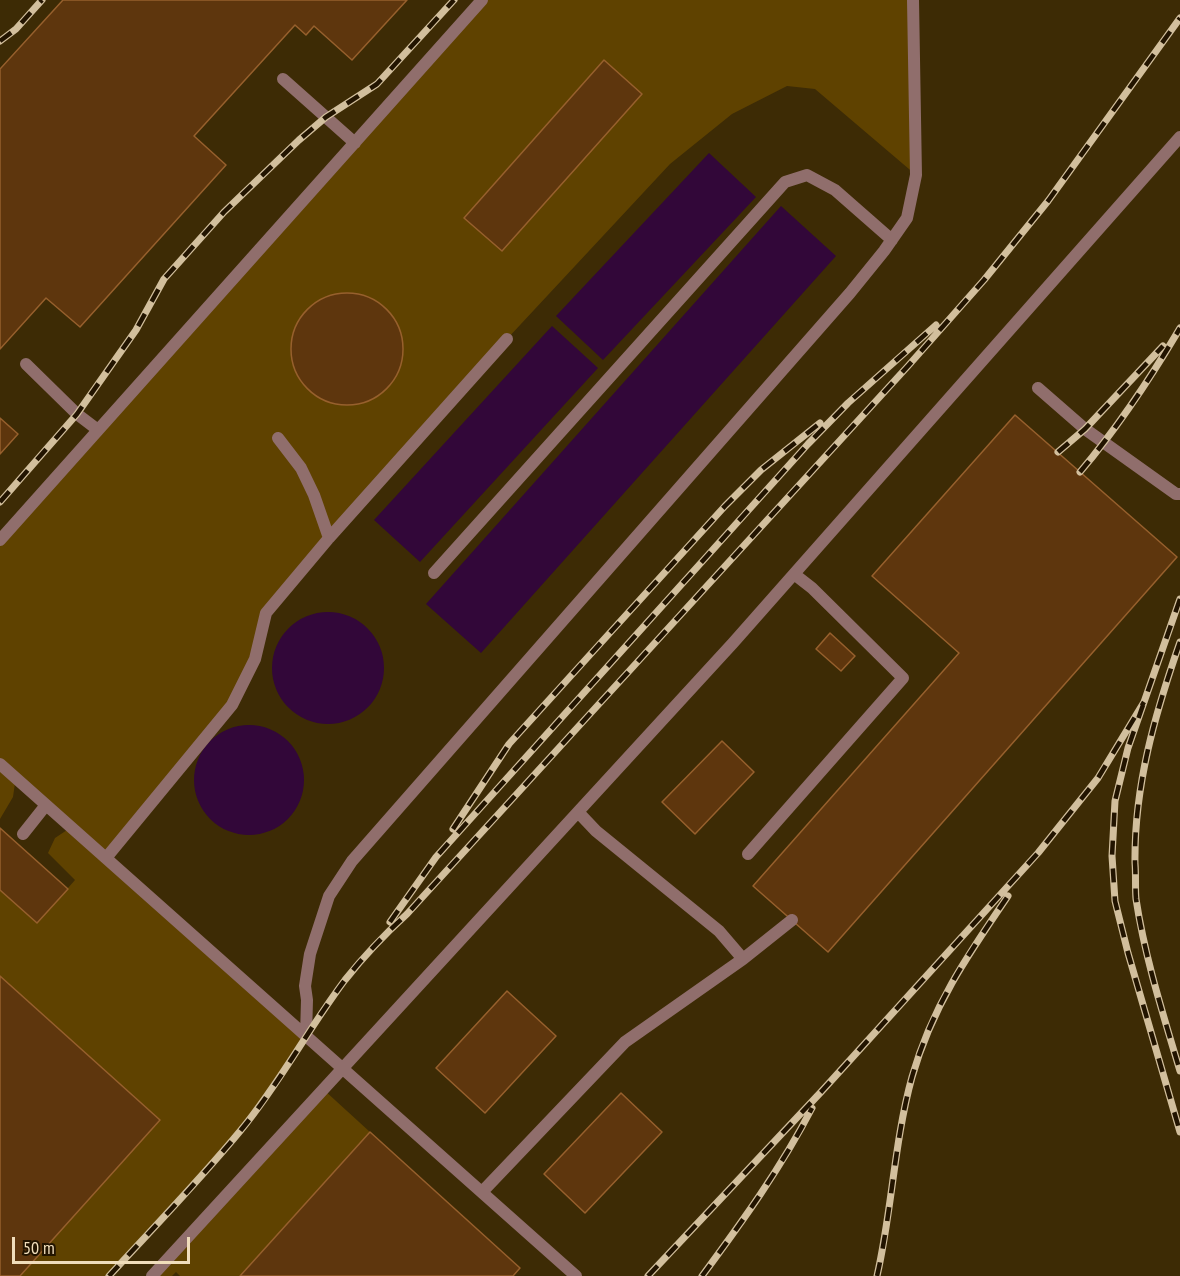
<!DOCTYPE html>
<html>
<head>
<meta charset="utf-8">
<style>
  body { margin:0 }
  #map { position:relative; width:1180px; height:1276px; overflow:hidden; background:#3d2b05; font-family:"PT Sans Narrow",sans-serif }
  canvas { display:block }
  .scale { position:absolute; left:12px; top:1237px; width:178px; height:27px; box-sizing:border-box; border:3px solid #f0ddbb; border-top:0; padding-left:8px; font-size:18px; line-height:21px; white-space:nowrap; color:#f0ddbb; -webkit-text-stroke:4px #221400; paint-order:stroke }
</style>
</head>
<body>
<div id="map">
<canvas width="1180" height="1276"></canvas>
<div class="scale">50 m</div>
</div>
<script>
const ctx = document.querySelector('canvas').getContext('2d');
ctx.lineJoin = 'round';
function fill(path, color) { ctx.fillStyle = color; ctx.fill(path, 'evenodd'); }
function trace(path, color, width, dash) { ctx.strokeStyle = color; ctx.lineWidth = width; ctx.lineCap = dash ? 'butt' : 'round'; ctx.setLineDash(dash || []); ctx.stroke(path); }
fill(new Path2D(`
  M482 0H913L916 175 815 89 787 86 732 114 670 164 507 339 266 613 232 705 107 858 306 1036 281 1077 241 1130 109 1276H20L160 1120 0 976V890L37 923 75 880 48 853 55 838 70 828 15 783 13 797 0 819V540Z
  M324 1090 370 1132 240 1276H180L176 1272 172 1276H152Z`), '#5f4200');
fill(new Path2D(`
  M709 153 756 197 603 360 556 316Z
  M781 206 836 256 481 653 426 604Z
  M552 326 598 368 420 562 374 520Z
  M272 668a56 56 0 1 1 112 0a56 56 0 1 1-112 0Z
  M194 780a55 55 0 1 1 110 0a55 55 0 1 1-110 0Z`), '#320739');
const building = new Path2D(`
  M63 0H407L352 60 314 26 306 35 295 25 194 136 226 165 80 327 46 298 0 349V69Z
  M604 60 642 94 502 251 464 218Z
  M291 349a56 56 0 1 1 112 0a56 56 0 1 1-112 0Z
  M1015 415 1177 557 828 952 753 886 959 653 872 576Z
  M0 418 18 434 0 454Z
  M830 633 855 656 841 671 816 649Z
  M722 741 754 772 695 834 662 802Z
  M0 828 68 889 37 923 0 890Z
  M0 976 160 1120 20 1276H0Z
  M507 991 556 1036 485 1113 436 1068Z
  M621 1093 662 1132 585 1213 544 1174Z
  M370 1132 520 1268 513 1276H240Z`);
fill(building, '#5e360d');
trace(building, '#97602d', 1.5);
trace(new Path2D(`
  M283 79 355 143
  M26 364 77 414 98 430
  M1038 388 1085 429 1176 494H1180
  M278 438 301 468 314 495 329 538
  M0 540 482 0
  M434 573 785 182 807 175 835 190 892 240
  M0 764 576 1276
  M578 812 596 831 719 931 743 959
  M23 834 46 805
  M748 854 903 678 812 588 794 574
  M106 858 232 705 255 659 266 613 329 538 507 339
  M306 1036 307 1000 305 986 310 954 329 896 352 861 850 293 884 251 907 218 916 175 913 0
  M482 1192 625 1042 743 959 792 920
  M152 1276 733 643 1180 137`), '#906e6c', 12);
const rail = new Path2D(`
  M0 41 16 29 42 0
  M1058 452 1085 429 1163 346
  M1080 472C1118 427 1150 379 1180 328
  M0 502 77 414 136 330 164 279 224 212 299 140 326 117 377 84 454 0
  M1180 599 1128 748 1115 801 1112 856 1115 901 1128 953 1180 1132
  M1180 642C1155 714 1134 786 1135 863 1136 875 1135 888 1136 899 1145 958 1163 1014 1180 1071
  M453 829 509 744 725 506 761 470 820 423
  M390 922 436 857 808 444 848 403 936 325
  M109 1276C153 1228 199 1181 241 1130 280 1083 308 1029 345 980 364 956 384 935 407 914L908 366 984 280 1048 201 1180 18
  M648 1276 821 1092 1038 853 1098 778 1144 702
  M702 1276C742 1222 781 1168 812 1108
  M877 1276C892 1211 894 1142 912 1077 932 1007 967 956 1008 896`);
trace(rail, '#d2bf9d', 7);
trace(rail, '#221400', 4.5, [14]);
</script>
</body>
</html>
